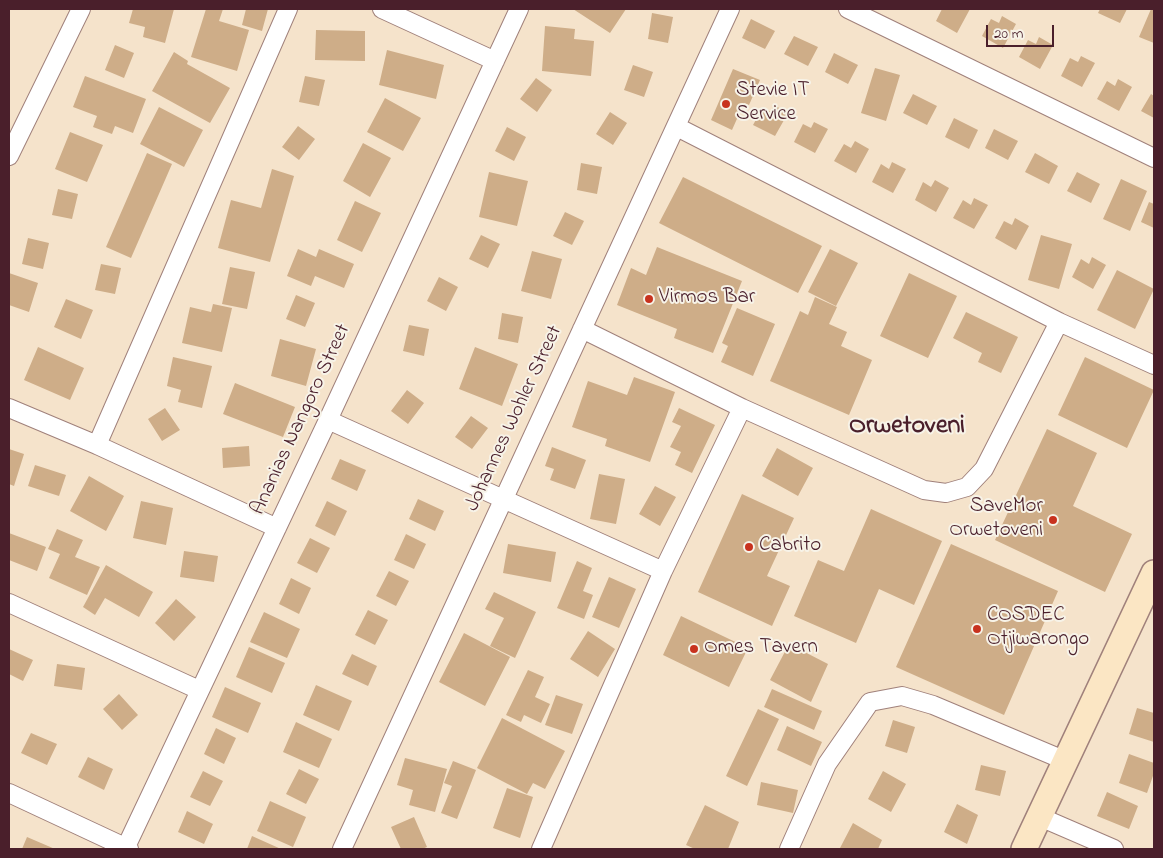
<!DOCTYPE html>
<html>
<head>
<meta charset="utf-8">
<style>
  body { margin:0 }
  #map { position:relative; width:1163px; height:858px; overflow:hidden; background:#f5e3cb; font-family:"Indie Flower",sans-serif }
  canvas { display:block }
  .frame { position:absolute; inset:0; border:10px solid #4a1f2b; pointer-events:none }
  .scale { position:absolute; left:986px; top:25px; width:68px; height:22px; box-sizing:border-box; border:2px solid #4a1f2b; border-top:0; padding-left:6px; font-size:15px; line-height:18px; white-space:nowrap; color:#4a1f2b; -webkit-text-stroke:4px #f7f3e8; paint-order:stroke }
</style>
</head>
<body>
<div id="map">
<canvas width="1163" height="858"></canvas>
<div class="frame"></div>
<div class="scale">20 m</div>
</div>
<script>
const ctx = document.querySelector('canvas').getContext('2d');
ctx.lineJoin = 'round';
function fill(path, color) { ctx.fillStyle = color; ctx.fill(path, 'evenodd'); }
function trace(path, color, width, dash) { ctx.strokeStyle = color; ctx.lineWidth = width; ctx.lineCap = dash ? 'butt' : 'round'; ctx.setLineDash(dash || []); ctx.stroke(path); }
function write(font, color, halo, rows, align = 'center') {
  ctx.font = font + ' "Indie Flower",sans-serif'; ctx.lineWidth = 4; ctx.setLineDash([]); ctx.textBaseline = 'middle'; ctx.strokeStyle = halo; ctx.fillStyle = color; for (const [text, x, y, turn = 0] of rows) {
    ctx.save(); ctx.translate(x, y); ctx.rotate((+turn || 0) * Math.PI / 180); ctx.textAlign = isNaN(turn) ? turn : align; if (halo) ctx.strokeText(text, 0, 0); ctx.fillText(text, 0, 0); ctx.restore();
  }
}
fill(new Path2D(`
  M133 9H174L165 43 143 37 145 27 129 23Z
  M206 9H223L219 21 249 30 237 71 191 57Z
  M246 9H268L262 31 242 25Z
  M573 9H626L610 33Z
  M942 9H970L957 33 936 21Z
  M1100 9H1127L1120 23 1098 13Z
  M1151 9 1154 10V43L1139 37Z
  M652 13 673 17 668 43 648 39Z
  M1002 16 1016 24 1003 48 982 36 991 19 999 23Z
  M751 19 775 31 765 49 742 38Z
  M545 26 575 29 574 39 594 41 591 76 542 71Z
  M316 30 365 31V61L315 60Z
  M794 36 818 47 808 66 784 54Z
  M1039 37 1053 45 1040 69 1019 57 1028 40 1036 44Z
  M115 45 134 53 124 78 105 70Z
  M387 50 444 65 436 99 379 85Z
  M174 52 188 61 187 64 230 88 210 123 152 91Z
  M834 53 858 65 848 84 825 72Z
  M1081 56 1095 63 1082 87 1061 76 1070 58 1078 62Z
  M633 65 653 72 644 97 624 90Z
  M875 68 900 75 886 121 861 113Z
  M733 69 760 80 749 105 744 103 732 130 711 120Z
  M85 76 146 99 133 133 115 126 112 134 93 127 97 116 73 107Z
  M305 76 325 80 319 106 299 102Z
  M536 78 552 90 537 112 520 99Z
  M1118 79 1132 87 1119 111 1097 99 1107 81 1115 86Z
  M913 94 937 106 927 125 903 113Z
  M1151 94 1154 96V118L1141 111Z
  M385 98 421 118 403 151 367 132Z
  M774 105 788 113 775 136 753 125 763 107 771 112Z
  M159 107 203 130 184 167 140 144Z
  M610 112 627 123 613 145 596 134Z
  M954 118 978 130 969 149 945 137Z
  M814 122 828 129 815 153 794 142 803 124 811 128Z
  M298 126 315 139 299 160 282 147Z
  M507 127 526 137 514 161 495 151Z
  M994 129 1018 141 1008 160 985 148Z
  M70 132 103 145 87 182 55 169Z
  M855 141 869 149 856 173 834 161 844 144 851 148Z
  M363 143 391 158 370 197 343 181Z
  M147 153 172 164 131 258 106 247Z
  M1035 153 1058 166 1049 184 1025 172Z
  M892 162 906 169 893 193 872 182 881 164 889 169Z
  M581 163 602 167 597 194 577 190Z
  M272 169 294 176 270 262 218 248 231 200 261 208Z
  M489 172 528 181 517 226 479 217Z
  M1077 172 1100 184 1091 203 1067 191Z
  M683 177 822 246 798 293 659 223Z
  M1121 179 1147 191 1130 231 1103 219Z
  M935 180 949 188 936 212 915 200 923 182 931 187Z
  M58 189 78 194 72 219 52 215Z
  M974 198 988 205 974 229 953 218 963 200 971 205Z
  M355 201 381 213 362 252 337 240Z
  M1149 202 1154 204V228L1141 222Z
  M565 212 584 221 572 245 553 236Z
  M1015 218 1029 226 1016 250 995 238 1004 221 1012 225Z
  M481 235 500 244 488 268 469 259Z
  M1041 235 1072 244 1059 289 1028 280Z
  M28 238 49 243 43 269 22 264Z
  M657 247 742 281 713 353 674 338 677 329 617 305 631 268 646 275Z
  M298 249 316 257 319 249 354 264 344 288 315 276 311 286 287 276Z
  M830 249 858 263 836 306 808 292Z
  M532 251 562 259 551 299 521 291Z
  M1092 257 1106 265 1093 289 1072 277 1081 259 1089 264Z
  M101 264 121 268 115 294 95 290Z
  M230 267 255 272 247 309 222 304Z
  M1117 270 1154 289 1135 329 1097 310Z
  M9 273 38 283 29 312 9 305Z
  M909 273 957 296 928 358 880 336Z
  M439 277 458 287 446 311 427 301Z
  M296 295 315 303 305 327 286 319Z
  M815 297 837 307 829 324 847 332 841 346 872 360 849 415 770 381 800 311 808 315Z
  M66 299 93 310 81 339 54 327Z
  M213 304 232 308 222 352 182 343 190 307 211 312Z
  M737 308 775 324 753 376 721 362 728 346 722 343Z
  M966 312 1018 337 1001 373 978 362 982 353 953 338Z
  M502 313 523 317 518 343 498 339Z
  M409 325 429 329 424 356 403 351Z
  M280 339 316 349 306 386 271 376Z
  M38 347 84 368 70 400 24 380Z
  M475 347 518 364 502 406 459 389Z
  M173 357 212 366 202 408 178 402 181 390 167 386Z
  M1085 357 1154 390 1127 448 1058 415Z
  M634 377 675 392 650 462 605 446 607 439 572 427 588 381 627 395Z
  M235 383 295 407 283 437 223 414Z
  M407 390 424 403 408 424 391 411Z
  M165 408 180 430 162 441 148 419Z
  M679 408 715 425 692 473 675 465 681 452 670 447 681 426 672 422Z
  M471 416 488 428 472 449 455 437Z
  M1047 429 1097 453 1073 506 1132 534 1105 592 995 540Z
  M249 446 250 466 223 468 222 448Z
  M552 447 586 460 575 489 550 480 554 469 545 466Z
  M777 448 813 468 798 496 762 476Z
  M9 449 24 454 14 486 9 484Z
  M340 459 366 470 357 491 331 479Z
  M35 465 66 475 59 496 28 486Z
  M599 474 625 479 616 524 590 519Z
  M89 476 124 496 106 531 70 511Z
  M655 486 676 497 660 526 639 514Z
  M742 494 794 518 767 576 790 586 772 626 698 592Z
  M418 499 444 511 435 531 409 519Z
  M141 501 173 508 166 545 133 538Z
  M327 501 347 511 335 536 315 526Z
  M871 509 942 541 914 605 879 589 856 643 794 616 818 560 844 571Z
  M57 529 83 540 75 557 100 567 87 595 49 578 60 554 48 549Z
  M9 533 46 547 37 571 9 560Z
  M406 534 426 544 414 569 394 560Z
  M310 538 330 548 317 573 297 563Z
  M508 544 556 552 551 582 503 573Z
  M951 544 1058 591 1004 715 896 667Z
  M184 551 218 556 214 582 180 577Z
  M577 561 592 568 583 591 593 595 584 619 557 608Z
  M106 565 153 592 139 617 105 598 95 615 83 607Z
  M389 571 409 581 396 606 376 596Z
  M609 577 636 589 619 628 592 617Z
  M291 578 311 588 299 614 279 604Z
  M494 592 536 612 515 658 490 646 504 618 485 609Z
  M176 599 196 617 174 641 155 623Z
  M368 610 388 620 375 645 355 635Z
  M264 612 300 629 287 658 250 642Z
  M681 616 748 648 729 687 663 655Z
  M588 631 615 649 598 677 570 659Z
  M464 633 510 657 485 706 439 682Z
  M789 644 828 664 811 702 770 680Z
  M249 647 285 663 272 693 236 677Z
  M9 649 33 660 23 681 9 674Z
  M352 654 377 666 368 686 342 674Z
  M57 664 85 668 82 690 54 686Z
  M528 670 544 677 535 697 550 704 541 723 524 715 521 722 506 715Z
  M316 685 352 701 339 731 303 715Z
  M225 687 261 703 248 733 212 717Z
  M772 689 822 711 814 730 764 707Z
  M119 694 138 715 122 730 103 709Z
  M556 695 583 704 572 734 545 725Z
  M1137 708 1154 713V742L1129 734Z
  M758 709 779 719 747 786 726 776Z
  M502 718 565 751 545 789 533 783 527 794 477 768Z
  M893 720 915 727 907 753 885 746Z
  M296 722 332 739 319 768 283 752Z
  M787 726 822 742 811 766 777 750Z
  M216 728 236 738 224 764 204 754Z
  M31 733 57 744 47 765 21 753Z
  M1129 754 1154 763V773L1147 793 1119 783Z
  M88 757 113 769 104 790 78 777Z
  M405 758 447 769 435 812 409 805 413 790 397 785Z
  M453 761 476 770 457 819 441 813 452 786 444 783Z
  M981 765 1006 771 1000 796 975 790Z
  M299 769 319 779 306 804 286 794Z
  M203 771 223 781 210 806 190 797Z
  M883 771 906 784 891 812 868 799Z
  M761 782 798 790 793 813 757 805Z
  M507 788 533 797 520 838 493 828Z
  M1107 792 1138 806 1129 829 1097 816Z
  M270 801 306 817 293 847 257 831Z
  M957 804 978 815 967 844 944 832Z
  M705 805 739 822 728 849H695L686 845Z
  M187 811 213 824 204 844 178 832Z
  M414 817 427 847 422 849H401L391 827Z
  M853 823 882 840 878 849H843L840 848Z
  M252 836 281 849H247Z
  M27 837 55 849H22Z`), '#cead88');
const street = new Path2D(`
  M382 9 495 61
  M848 9 1154 158
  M677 127 1059 322 1154 365
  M9 156 81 9
  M582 329 742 408 924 490 946 493 967 487 984 469 1059 322
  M9 408 97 445 277 528
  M328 420 663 571
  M97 445 288 9
  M9 603 199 690
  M9 793 129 849
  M1040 817 1114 849
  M125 849 328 420 519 9
  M342 849 730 9
  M541 849 663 571 742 408
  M789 849 827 764 870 702 902 696 933 705 1066 761`);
const secondary = new Path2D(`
  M1024 849 1154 573`);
trace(street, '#a0817b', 20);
trace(secondary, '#a0817b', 28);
trace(street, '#fff', 18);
trace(secondary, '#fbe6c4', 25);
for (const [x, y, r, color] of [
  [726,104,5,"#c8321e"],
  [649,299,5,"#c8321e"],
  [1053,520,5,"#c8321e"],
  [749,547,5,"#c8321e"],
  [977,629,5,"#c8321e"],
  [694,649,5,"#c8321e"]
]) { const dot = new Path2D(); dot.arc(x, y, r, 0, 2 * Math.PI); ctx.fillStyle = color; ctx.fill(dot); trace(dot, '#f7f3e8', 2); }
write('21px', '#4a1f2b', '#f7f3e8', [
  ["Stevie IT",736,92],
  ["Service",736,116],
  ["Virmos Bar",659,299],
  ["SaveMor",1043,508,"right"],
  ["Orwetoveni",1043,532,"right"],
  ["Cabrito",759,547],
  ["COSDEC",987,617],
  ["Otjiwarongo",987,641],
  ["Omes Tavern",704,649]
], 'left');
write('21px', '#4a1f2b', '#f7f3e8', [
  ["Johannes Wohler Street",515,419,-65],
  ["Ananias Nangoro Street",302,420,-65]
]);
write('bold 26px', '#4a1f2b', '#f7f3e8', [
  ["Orwetoveni",907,428]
]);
</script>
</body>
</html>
